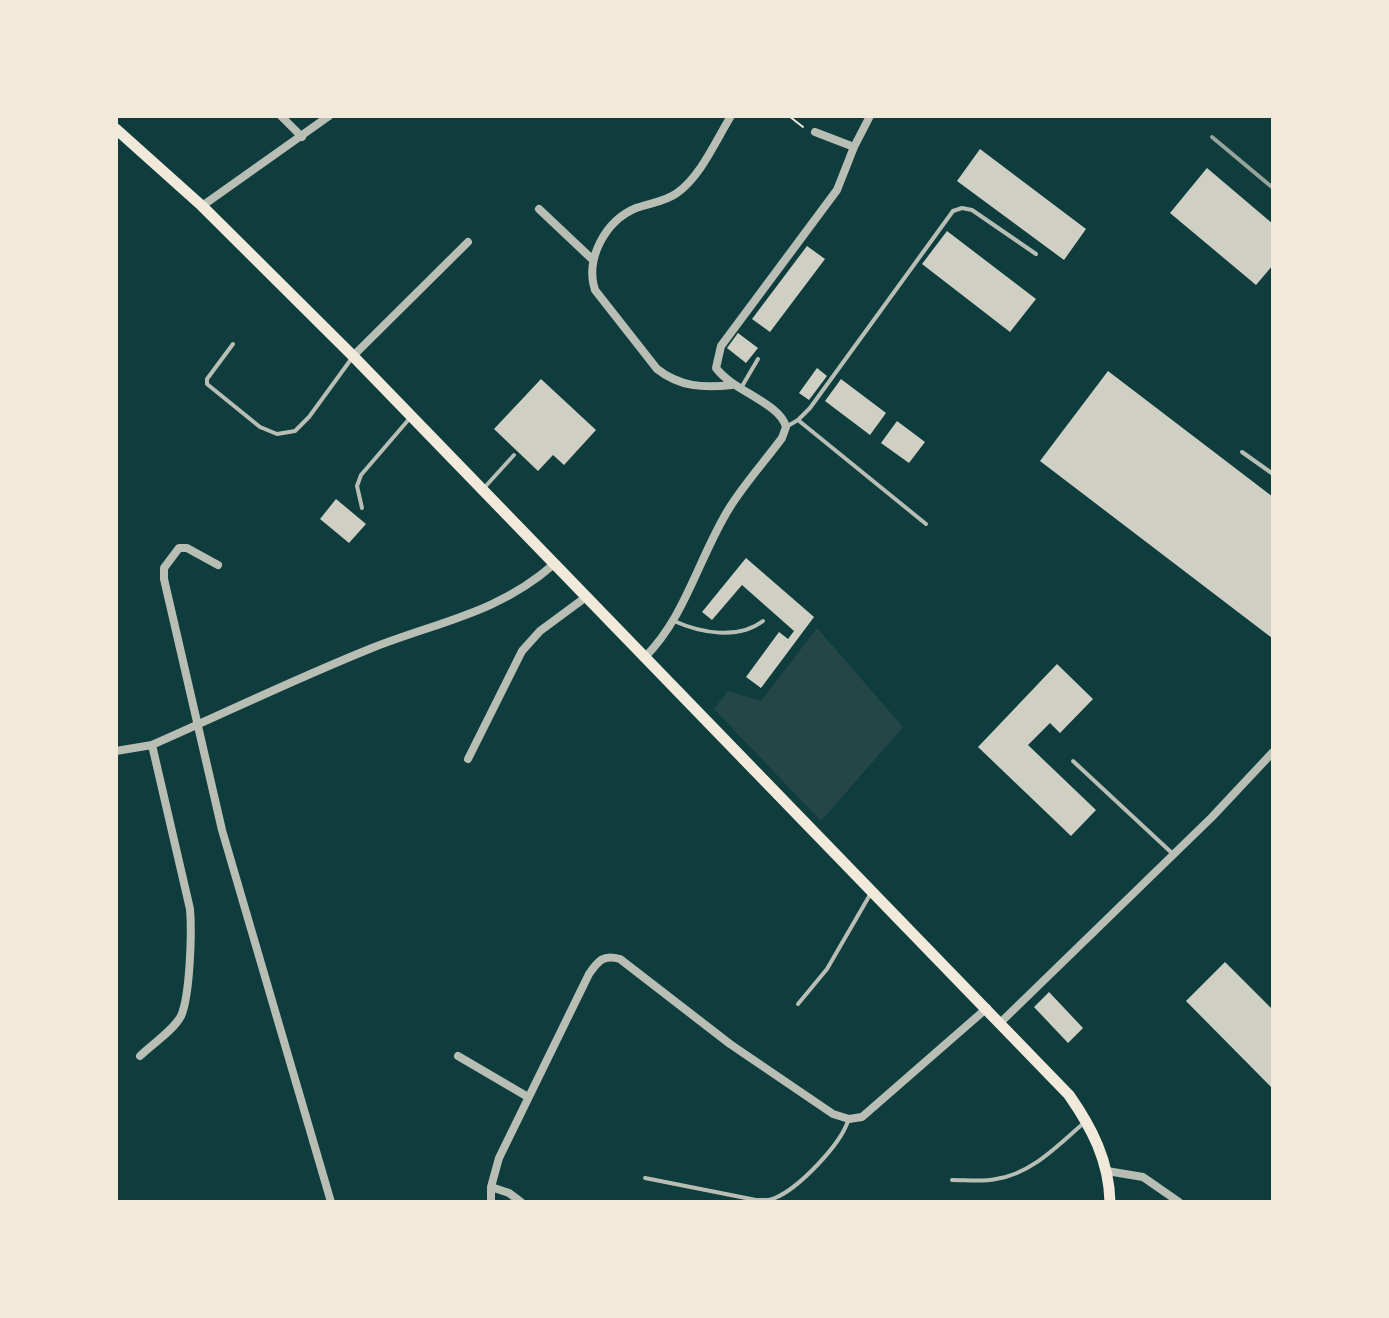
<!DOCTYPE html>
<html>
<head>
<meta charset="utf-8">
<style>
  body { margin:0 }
  #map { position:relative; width:1389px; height:1318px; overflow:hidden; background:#0f3d3e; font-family:Rubik,sans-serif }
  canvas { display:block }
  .frame { position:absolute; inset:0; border:118px solid #f1e9da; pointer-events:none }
</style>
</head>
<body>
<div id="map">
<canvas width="1389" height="1318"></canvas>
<div class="frame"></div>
</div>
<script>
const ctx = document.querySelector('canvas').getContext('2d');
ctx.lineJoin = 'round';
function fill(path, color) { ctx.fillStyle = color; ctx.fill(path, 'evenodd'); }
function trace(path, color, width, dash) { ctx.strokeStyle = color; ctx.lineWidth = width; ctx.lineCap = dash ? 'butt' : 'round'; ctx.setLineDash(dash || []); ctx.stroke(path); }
fill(new Path2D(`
  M817 628 903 727 821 821 714 709 728 691 761 701Z`), '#244646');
fill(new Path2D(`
  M980 149 1086 229 1064 260 957 181Z
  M1207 168 1273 224V265L1256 285 1170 213Z
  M947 231 1036 299 1010 332 922 264Z
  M807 246 825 259 770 332 752 319Z
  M738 333 758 348 746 363 727 348Z
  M817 368 827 376 809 400 799 393Z
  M1108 371 1273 497 1272 638 1040 461Z
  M541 379 596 430 564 465 553 455 538 471 494 429Z
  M841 379 886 413 870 435 825 401Z
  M897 421 925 442 909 463 881 443Z
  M336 499 366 524 349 543 320 519Z
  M746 558 814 617 761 688 746 677 779 632 788 639 794 631 742 585 712 620 702 612Z
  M1057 664 1093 699 1060 733 1050 723 1028 745 1096 810 1071 836 978 747Z
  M1225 962 1273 1010V1089L1186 1001Z
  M1049 992 1083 1028 1068 1043 1034 1007Z`), '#cfcfc3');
trace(new Path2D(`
  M789 116 803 127`), '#f1e9da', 2);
trace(new Path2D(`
  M233 344 207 379V384L260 427 277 434 295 431 309 417 352 358
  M741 388 758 359
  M798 420 926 524
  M786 427 798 420 810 408 953 211 962 208 972 210 1036 254
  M1242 452 1273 474
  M484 488 514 455
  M362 508 357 486 361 475 410 418
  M674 621C701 633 738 640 763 621
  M1073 761 1173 854
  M798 1004 827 969 871 893
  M645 1178 756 1200C762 1200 769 1201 775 1198 799 1188 840 1145 848 1121
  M952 1180C967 1180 982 1182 996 1179 1032 1174 1059 1144 1085 1122`), '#b8beb3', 4);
trace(new Path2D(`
  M281 116 302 137
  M731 116C716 140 701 176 677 193 665 202 649 203 636 208 605 221 585 259 595 290L657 369C680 387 703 388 732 385
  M815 132 854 147
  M202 206 329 116
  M539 209 593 260
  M353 356 468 242
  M218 565 187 548H179L164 568V579L222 830 331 1202
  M644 658C686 617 699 556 730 507 745 483 765 461 782 438L786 427C780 403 733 391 716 368L721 346 837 190 854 147 870 116
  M116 751 152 745C225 713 297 678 372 648 437 622 499 613 554 564
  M468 759 522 651 540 631 586 597
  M1001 1022 1212 817 1273 752
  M140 1056C152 1044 173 1031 181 1016 190 996 192 932 190 909L152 745
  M458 1056 528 1097
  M1107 1171 1143 1177 1179 1202
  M491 1187 509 1193 521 1202
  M491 1202V1187L499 1158 589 974C598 961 603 954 620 959L730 1044 833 1114 849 1119 862 1117 987 1008`), '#b8beb3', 8);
trace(new Path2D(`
  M116 129 202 206 353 356 1069 1095C1092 1128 1109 1161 1110 1202`), '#f1e9da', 11);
trace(new Path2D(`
  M1212 137 1273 188`), '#97a49c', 4);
</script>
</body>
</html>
